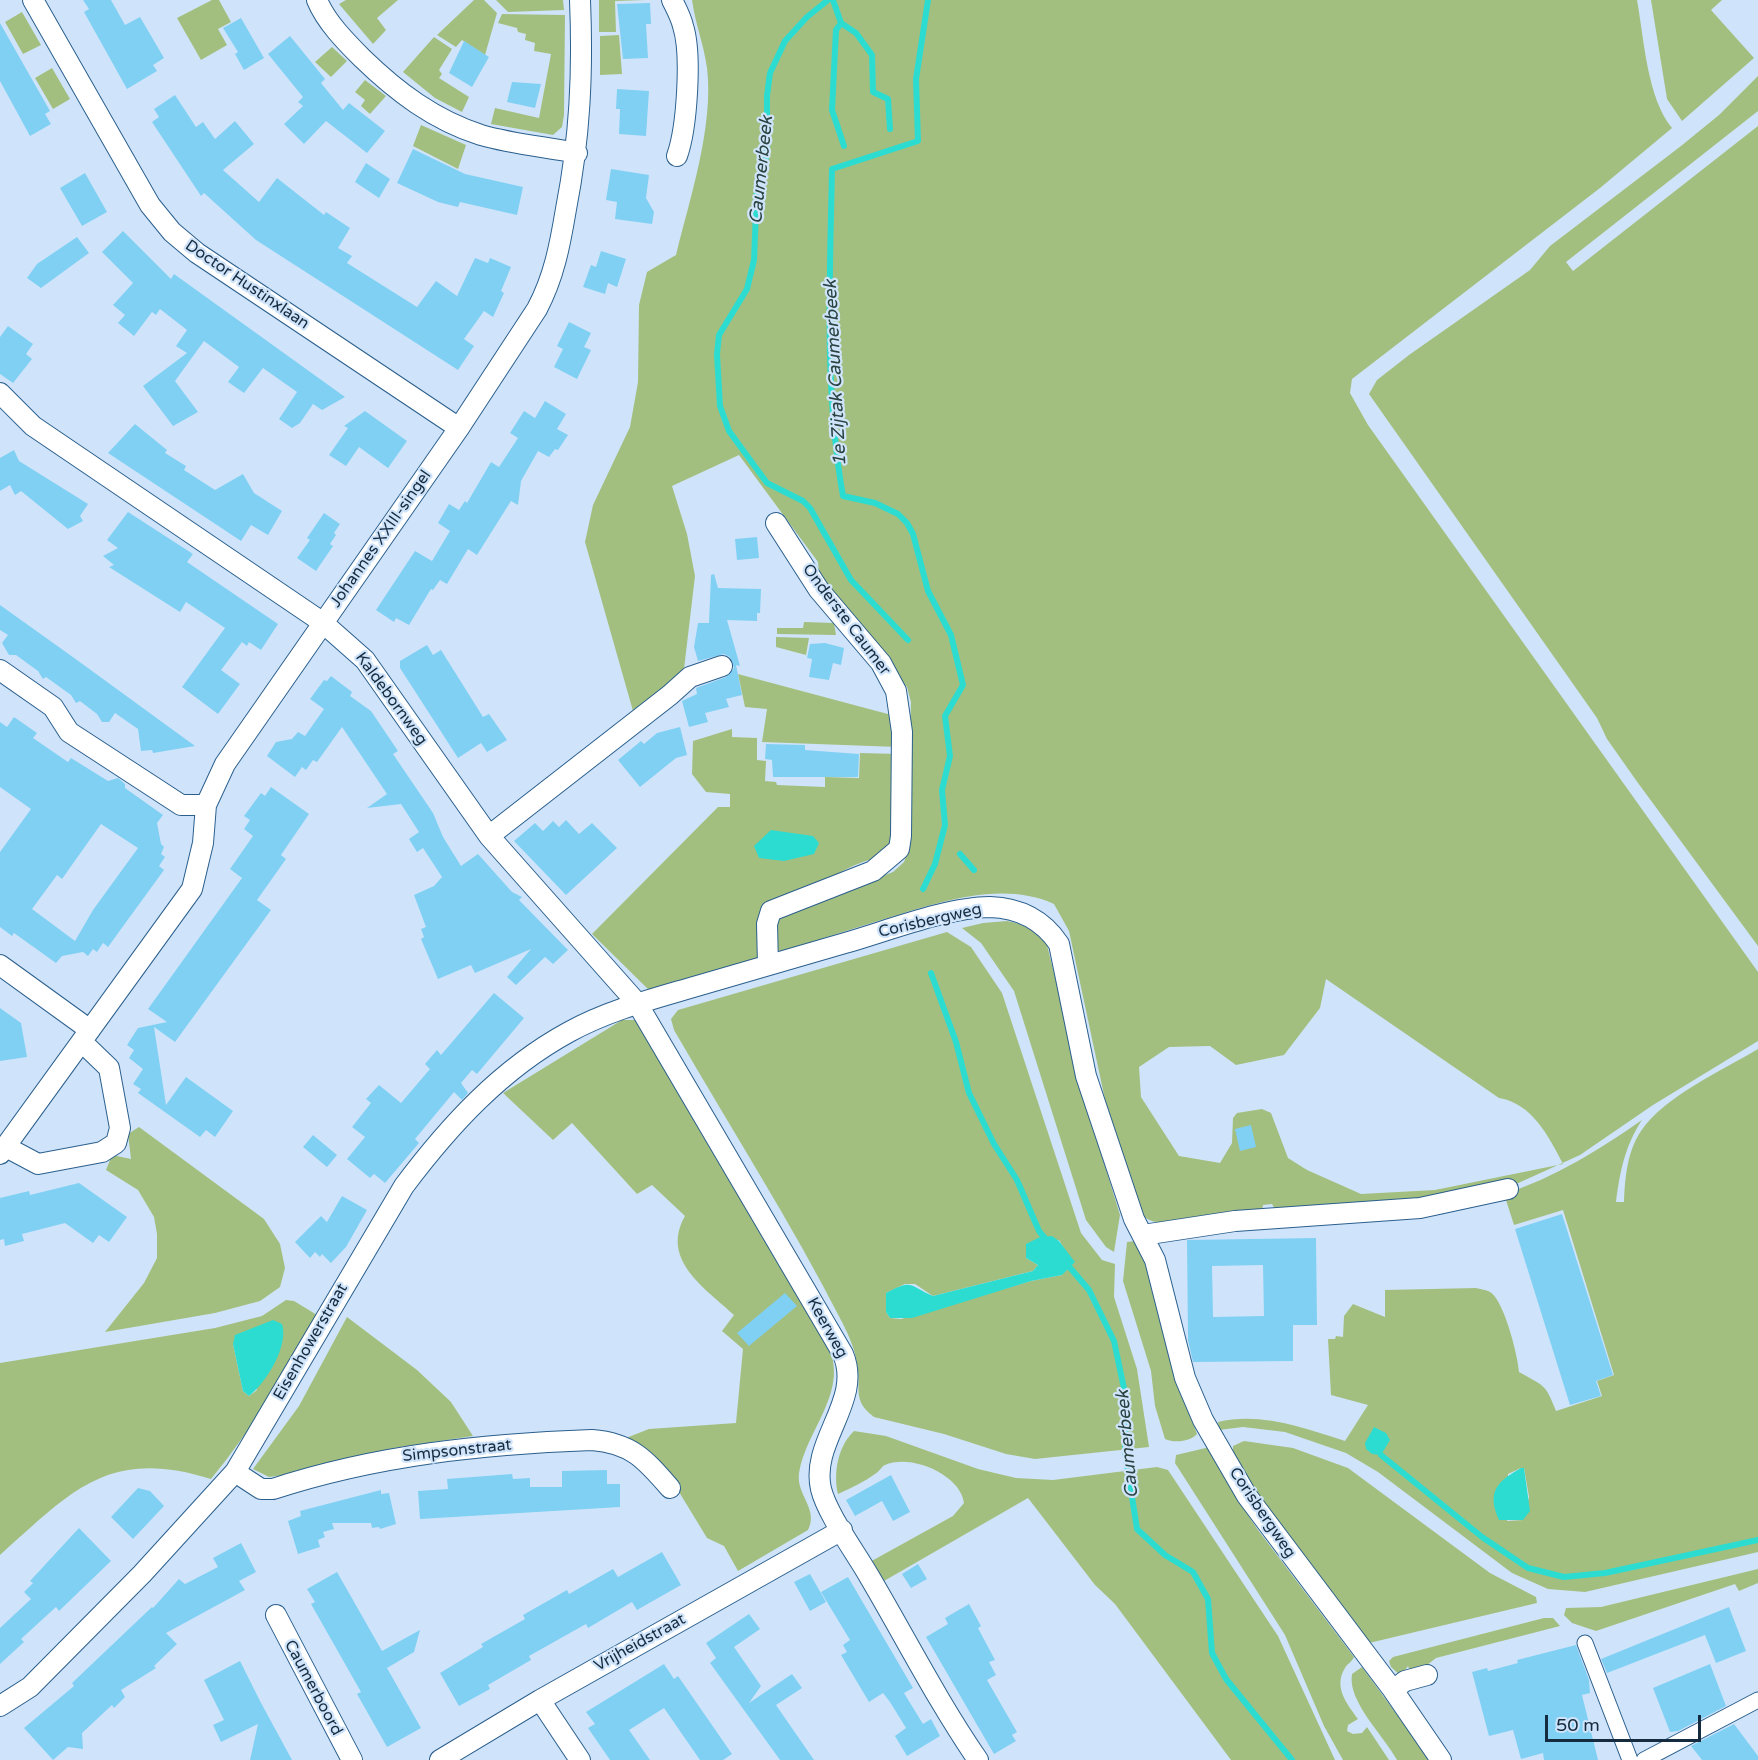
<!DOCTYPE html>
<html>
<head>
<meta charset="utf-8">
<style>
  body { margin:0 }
  #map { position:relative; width:1758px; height:1760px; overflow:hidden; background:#cfe4fa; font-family:"Varela Round",sans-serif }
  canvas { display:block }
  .scale { position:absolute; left:1545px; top:1715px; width:156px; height:27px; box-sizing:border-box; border:3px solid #152b3f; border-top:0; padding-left:8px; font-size:18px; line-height:21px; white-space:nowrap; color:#152b3f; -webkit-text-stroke:4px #cfe4fa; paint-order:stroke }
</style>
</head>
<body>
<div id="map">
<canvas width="1758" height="1760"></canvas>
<div class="scale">50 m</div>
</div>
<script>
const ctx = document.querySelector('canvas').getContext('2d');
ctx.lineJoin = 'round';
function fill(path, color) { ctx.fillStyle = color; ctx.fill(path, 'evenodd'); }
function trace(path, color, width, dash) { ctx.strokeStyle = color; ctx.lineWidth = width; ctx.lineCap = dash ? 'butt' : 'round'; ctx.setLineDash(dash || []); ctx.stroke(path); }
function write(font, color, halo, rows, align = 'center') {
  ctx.font = font + ' "Varela Round",sans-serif'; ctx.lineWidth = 4.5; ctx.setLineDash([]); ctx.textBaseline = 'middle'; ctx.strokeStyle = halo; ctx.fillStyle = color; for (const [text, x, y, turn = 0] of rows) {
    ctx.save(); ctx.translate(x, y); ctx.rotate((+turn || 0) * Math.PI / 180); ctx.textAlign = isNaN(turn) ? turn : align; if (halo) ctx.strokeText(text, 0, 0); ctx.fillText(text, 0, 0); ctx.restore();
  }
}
fill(new Path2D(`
  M212 0H219L231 22 218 29 227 45 201 60 177 18Z
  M346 0H398L377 18 386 30 373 44 339 4Z
  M474 0H484L497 13 485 55 462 40 456 47 437 35Z
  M496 0H563L564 10 508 12Z
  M599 0H645L615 1 616 32H599Z
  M692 0H1637C1644 38 1647 98 1672 128L1600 188 1352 379 1350 393 1368 425 1758 972V1041L1653 1105 1580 1155 1514 1185 1442 1201 1276 1211 1272 1204 1263 1205 1262 1212C1239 1215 1162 1231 1146 1218 1130 1206 1126 1182 1119 1165L1069 931 1054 904C998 879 933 905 878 921 846 931 813 941 781 952L776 948 775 932 781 914 893 872 904 862 907 854 911 702 907 687 828 591 819 575 818 562 739 455 672 486 687 534 695 576 684 669 682 674 633 711 585 542 593 505 630 427 638 382 639 305 647 272 676 255C690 198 714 126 707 68 704 45 695 23 692 0ZM1326 979 1499 1098C1532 1103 1549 1137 1563 1164L1435 1190 1361 1194 1307 1170 1288 1158 1271 1113 1262 1109 1237 1113 1233 1118 1232 1143 1220 1163 1179 1156 1141 1097 1139 1067 1169 1047 1210 1046 1236 1065 1284 1055 1320 1008Z
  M1651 0H1722L1711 10 1754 58 1682 121 1667 99Z
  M22 12 41 45 23 54 5 22Z
  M502 14 565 15 564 115 562 127 553 135 491 124 495 108 539 118 551 54 534 51 535 43 525 40 526 34 518 32 517 28 498 23Z
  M619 35 622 74 600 75V36Z
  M434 37 452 49 439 70 442 74 439 78 469 97 462 112 435 98 403 72Z
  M332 47 347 61 331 77 315 62Z
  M52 68 70 99 53 109 35 78Z
  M1758 76V111L1566 262 1573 271 1758 126V946L1638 783 1607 739 1597 718 1369 394 1377 380 1409 355 1530 270 1550 246 1681 146 1719 115Z
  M365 80 386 96 370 114 361 106 365 100 355 92Z
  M421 125 466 145 458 169 413 146Z
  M804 622 834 623 836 635 777 634V628H803Z
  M776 637 809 638 806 655 776 647Z
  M738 674 899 717 898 747 762 742 767 709 745 707Z
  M732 729V737L757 738V760L766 761 765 781 776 782 777 785 825 787V777L859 778 860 753 898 754C897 787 904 833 879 858 849 860 786 907 758 925L757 961 651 992 592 934 718 807H730V794L706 792 692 774 693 741Z
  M1007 921C1023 924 1034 930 1046 941L1089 1114 1120 1215 1114 1252 1106 1247 1086 1220 1014 991 981 943 962 928 983 923Z
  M947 932 971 947 1002 993 1081 1233 1102 1260 1115 1264 1114 1297 1137 1369 1149 1447 1035 1459 1006 1454 944 1434 874 1417C851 1400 862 1388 857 1364 855 1349 849 1336 842 1322 791 1222 730 1127 674 1030L671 1019 678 1010ZM1059 1240 1068 1255 1062 1275 1031 1281 901 1319 890 1318 886 1312V1293L905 1284H915L933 1296 1033 1271 1038 1265 1026 1258Z
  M622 1020H637L831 1353C845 1396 806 1431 799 1473 796 1495 819 1509 808 1530L738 1571 724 1546 707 1538 676 1487 626 1438 649 1429 736 1423 743 1349 722 1331 734 1315C705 1288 660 1260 685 1216L652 1185 637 1194 572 1123 553 1140 503 1093Z
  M1758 1049V1552L1585 1592 1548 1589 1512 1573 1378 1472 1346 1453 1285 1432 1243 1427 1219 1430 1218 1422C1261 1412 1304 1428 1345 1441L1368 1405 1331 1395 1328 1339H1335L1336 1336 1343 1337 1344 1316 1353 1304 1385 1317V1290L1476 1288C1480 1289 1487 1290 1490 1292 1504 1300 1518 1356 1519 1372 1545 1387 1545 1383 1556 1411L1602 1396 1597 1381 1614 1375 1563 1210 1514 1225 1504 1194C1556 1177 1597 1151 1642 1120 1625 1146 1620 1171 1616 1202H1624C1625 1178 1627 1152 1641 1131 1665 1096 1721 1071 1758 1049ZM1521 1468H1524L1529 1497 1523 1520 1507 1521 1508 1474Z
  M139 1127 264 1219 280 1244 285 1268 280 1287 260 1301 215 1313 105 1332 144 1283 157 1258V1234L154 1217 138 1190 106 1170 112 1155 131 1159 128 1134Z
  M1136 1241 1139 1244 1182 1393 1197 1434C1190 1442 1174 1443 1165 1439L1155 1406 1151 1371 1123 1281 1127 1242Z
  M286 1300 294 1301 317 1315C285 1373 253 1428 211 1479 108 1447 72 1491 0 1555V1363L215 1328 262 1316ZM233 1344 257 1390 249 1396 243 1391Z
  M347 1317 417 1370 451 1402 473 1436 394 1448 284 1475 269 1477 253 1469 299 1406Z
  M854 1431 886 1436 978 1469 1016 1478 1053 1480 1157 1467 1168 1470 1278 1636 1335 1760H1231L1115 1604 1095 1585 1028 1498 884 1581 868 1563 953 1516 964 1503C961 1475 911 1453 885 1465 882 1466 879 1472 875 1474 864 1482 851 1488 838 1494 833 1473 838 1446 854 1431Z
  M1244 1441 1293 1448 1348 1468 1490 1573 1536 1597 1537 1603 1369 1643 1258 1496 1233 1453V1446Z
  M1210 1447 1239 1502 1258 1530 1354 1657C1352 1662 1347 1664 1345 1668 1333 1687 1347 1704 1358 1719L1348 1725 1347 1731 1353 1734 1362 1733 1367 1727 1389 1760H1343L1324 1726 1285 1635 1175 1463 1176 1455Z
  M1758 1569V1583L1739 1591 1735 1584 1596 1631 1572 1623 1564 1615 1566 1608 1601 1607Z
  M1544 1618H1553L1560 1626 1436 1658 1422 1669 1410 1671 1408 1666 1401 1676 1391 1667 1389 1661 1393 1657Z
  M1362 1667 1430 1760H1397C1384 1736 1347 1701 1352 1674Z`), '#a3bf7f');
fill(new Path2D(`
  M771 830 813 836 819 843 814 854 784 861 759 858 754 846Z
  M1052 1236 1059 1241 1075 1262 1062 1275 1031 1281 912 1318H890L886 1312V1293C914 1278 909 1286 933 1296L1033 1271 1038 1265 1026 1258V1244L1040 1237Z
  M273 1320 282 1324C289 1346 266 1383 249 1396L243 1391 233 1344 235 1335Z
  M1374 1427 1386 1433 1390 1440 1381 1455 1372 1454 1366 1449 1365 1443Z
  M1521 1468H1524L1530 1511 1523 1520H1499C1486 1491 1498 1481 1521 1468Z`), '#2ddcd0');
trace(new Path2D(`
  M828 0 807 17 785 41 770 73 767 96V155L757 186 754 260 747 289 719 335 717 354 720 406 729 431 767 483 803 501 810 508 851 580 908 640
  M833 0 841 23 836 30 832 110 844 146
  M841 23 856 33 872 55 873 92 888 99 890 129
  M960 854 974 870
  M923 889 935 864 945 825 942 790 950 756 945 716 963 685 951 635 928 591 913 534 907 523 898 514 875 503 843 496C824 390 830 277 832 169L918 141 916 79 928 0
  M931 973 956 1042 969 1093 994 1144 1017 1180 1039 1231 1048 1242
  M1066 1263 1089 1290 1114 1341 1126 1398 1125 1452 1137 1529 1165 1555 1193 1572 1208 1599 1212 1653 1226 1679 1292 1760
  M1381 1455 1482 1537 1528 1568 1564 1577 1605 1573 1758 1540`), '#2ddcd0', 6);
fill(new Path2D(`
  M83 0H111L125 25 140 17 164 58 153 65 157 71 127 89 84 12 89 9Z
  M650 3 651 24H646L648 58 623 59 617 4Z
  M241 18 264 58 244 70 235 54 238 52 223 28Z
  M0 23 50 111 45 114 51 124 30 136 0 81Z
  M290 36 325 79 321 83 343 110 349 103 385 131 367 153 326 121 304 144 284 124 303 106 298 102 303 97 268 54Z
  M464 41 489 57 472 87 449 73Z
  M512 82 541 84 535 108 507 102Z
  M617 89 649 91 646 136 619 134 620 109H616Z
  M175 95 196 127 203 122 215 139 235 121 254 144 223 170 259 202 277 178 324 215 326 212 350 228 338 248 352 256 347 263 417 307 436 281 457 296 475 258 488 263 490 258 511 267 501 291 504 293 493 317 484 311 464 339 474 346 458 370 256 240 204 193 201 196 152 122 159 117 154 109Z
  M413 149 465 174 523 187 517 215 460 202 458 207 438 202 397 183Z
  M366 163 390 179 379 198 355 182Z
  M611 169 649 175 646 198 654 212 652 224 615 219 617 202 606 200Z
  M85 173 107 212 82 226 60 188Z
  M123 231 171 279 174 274 345 397 322 410 313 404 300 423 292 428 279 419 297 392 263 368 244 393 228 382 239 367 204 341 175 381 198 412 173 426 143 386 187 353 176 346 187 330 160 309 156 315 152 312 134 336 118 323 125 315 113 305 133 283 102 252Z
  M77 237 89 253 41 288 27 278 37 264Z
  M601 251 626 259 617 287 608 283 605 294 583 287 591 265 596 267Z
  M569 322 591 333 584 347 591 350 577 379 554 367 563 349 557 346Z
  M8 326 33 344 26 354 32 359 13 383 0 374V337Z
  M545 401 566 414 557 429 568 435 558 450 555 449 549 457 538 451 521 481 518 505 511 501 477 555 468 549 447 584 440 580 433 590 431 589 409 625 396 618 394 622 376 610 415 551 432 561 450 531 438 523 449 504 459 510 465 501 467 503 491 462 499 467 518 438 510 433 524 411 535 418Z
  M365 411 407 441 388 468 359 447 346 466 329 455 348 428 344 426Z
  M135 424 167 450 165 453 186 466 184 470 215 490 243 474 254 493 282 511 268 535 251 525 241 541 108 453Z
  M14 450 19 461 88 504 80 516 83 521 68 529 21 491 15 495 10 485 0 491V458Z
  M128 512 193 554 187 562 278 624 261 650 249 642 247 646 242 642 221 670 240 684 218 714 182 687 225 628 186 602 180 612 109 567 114 565 103 556 118 548 107 540Z
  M324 513 340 524 334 533 336 535 330 544 333 546 316 571 297 558 310 540 307 538Z
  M757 537 759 558 737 560 735 539Z
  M714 574 718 588 761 589 760 613H757V621L727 620 740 666 736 665 742 695 726 699 729 707 705 713 708 722 689 727 682 701 697 694 696 688 726 677 734 668 730 657 724 654 698 661 694 647 698 623H709L711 575Z
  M0 605 77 660 195 746 153 753 152 750 141 751 138 729 115 713 109 722H102L97 714 80 701 76 703 71 695 46 677 43 679 38 671 16 655H9L2 643 8 635 0 630Z
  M825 643 844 648 841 665 833 663 829 680 809 677 812 659 807 658 810 644Z
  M427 645 433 655 441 650 483 717 489 714 507 740 487 752 481 743 458 758 400 668V661Z
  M331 676 352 692 350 696 371 711 398 751 393 754 433 813 443 837 461 866 478 854 512 892 522 897 519 900 568 950 553 964 545 957 516 985 507 977 531 949 475 973 471 965 438 979 421 939 424 937 421 929 426 927 414 895 434 886 442 877 423 848 417 852 409 839 419 832 401 804 367 808 387 794 342 727 317 762 313 760 306 770 302 767 295 777 267 756 276 742 292 739 298 732 305 736 324 709 310 699 324 680 327 681Z
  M14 717 37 733 33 738 68 762 71 758 108 781 118 778 125 784V788L163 815 157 823 161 844 164 847 161 854 165 857 159 866 164 870 108 947 103 943 97 952 93 949 88 956 83 952 62 956 56 963 14 933 12 936 0 927V852L31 809 0 787V722L7 727ZM101 824 138 848 93 910 75 941 32 909 57 875 62 879Z
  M680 727 687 755 676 758 640 787 618 760 641 741 644 744 657 733Z
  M766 744 805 745V750L859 754 858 777H773L772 760 765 759Z
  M271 787 309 814 281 855 286 859 257 900 271 910 175 1042 154 1027 166 1105 186 1077 233 1111 215 1137 206 1130 200 1137 138 1093 141 1089 133 1084 143 1069 129 1058 134 1050 127 1045 138 1028 167 1022 148 1009 242 878 230 869 253 836 244 829 250 820 244 816 261 793 265 796Z
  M566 820 579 834 592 823 617 848 566 895 514 841 535 823 543 831 553 821 559 827Z
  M494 993 524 1018 477 1074 472 1070 461 1083 468 1093 462 1100 454 1092 415 1139 419 1143 385 1183 374 1174 370 1178 347 1159 365 1137 352 1127 371 1103 366 1099 379 1085 401 1103 430 1069 425 1064 437 1050 441 1055Z
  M0 1008 21 1023 27 1057 0 1061Z
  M1251 1125 1256 1147 1240 1151 1235 1129Z
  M313 1135 337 1155 327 1167 303 1147Z
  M79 1183 127 1217 109 1242 99 1235 93 1243 65 1223 22 1234 24 1241 5 1246 4 1239 0 1240V1198L29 1191 30 1195Z
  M342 1196 367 1210 346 1247 331 1263 322 1254 320 1257 315 1252 310 1258 295 1242 321 1216 327 1222Z
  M1562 1214 1613 1375 1596 1381 1601 1396 1570 1405 1515 1229Z
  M1316 1238 1317 1325H1293V1361L1193 1362 1188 1340 1187 1240ZM1263 1265 1264 1316 1213 1317 1212 1266Z
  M785 1293 797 1306 749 1346 737 1333Z
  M607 1470V1484H620V1507L420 1519 418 1491 448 1489 447 1479 512 1474 513 1479 530 1478V1487H562V1471Z
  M891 1475 910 1512 893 1521 882 1501 855 1516 846 1500Z
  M138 1488 150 1491 164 1506 133 1539 111 1517Z
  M381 1490V1494L389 1493 396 1524 380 1529 379 1527 372 1528 371 1523H332L334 1529 323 1532 325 1537 318 1540 320 1547 298 1554 288 1521 301 1516 300 1511Z
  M79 1528 111 1561 59 1611 56 1607 21 1639 24 1642 0 1664V1628L31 1599 24 1592 33 1583 30 1581Z
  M241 1543 256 1572 239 1581 245 1590 166 1633 177 1644 154 1666 156 1668 121 1690 125 1697 114 1708 112 1705 82 1733 83 1749 68 1747 53 1760 24 1728 74 1686 72 1683 152 1607 153 1608 179 1579 185 1584 218 1567 213 1558Z
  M662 1552 681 1585 637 1610 632 1602 588 1628 586 1624 529 1656 531 1660 488 1685 490 1689 459 1706 440 1673 483 1647 481 1644 525 1619 523 1615 567 1590 569 1594 613 1569 618 1577Z
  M918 1564 927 1579 911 1588 902 1574Z
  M337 1572 382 1651 420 1630 414 1652 387 1668 421 1728 387 1747 357 1694 361 1692 311 1604 315 1602 307 1589Z
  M810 1574 826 1602 810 1611 794 1582Z
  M848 1577 913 1688 904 1693 923 1724 931 1719 940 1736 907 1756 895 1736 906 1728 890 1702 883 1693 869 1702 841 1655 847 1652 843 1645 850 1640 821 1592Z
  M969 1604 981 1626 978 1628 995 1660 989 1662 996 1675 987 1680 1017 1732 1012 1735 1016 1741 994 1754 926 1637 948 1624 945 1618Z
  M1729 1607 1746 1651 1716 1663 1705 1635 1607 1673 1601 1659Z
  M749 1614 760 1629 734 1647 761 1686 749 1703 792 1674 802 1688 776 1705 814 1760H780L710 1663 716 1658 706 1643Z
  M1576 1645 1589 1680 1590 1693 1582 1695 1598 1760H1544L1543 1753 1521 1759 1513 1730 1489 1736 1472 1672 1487 1668 1488 1671 1518 1663 1517 1660Z
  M240 1661 260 1701 292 1760H250L258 1724 221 1742 213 1725 224 1720 204 1680Z
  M664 1664 674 1679 678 1676 732 1754 723 1760H700L664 1708 629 1730 650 1760H610L588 1728 595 1724 586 1712Z
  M1710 1664 1726 1706 1678 1731 1670 1732 1653 1688Z
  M1734 1724 1758 1756V1760H1702L1691 1746Z`), '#80d0f4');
const pedestrian = new Path2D(`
  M1585 1643 1630 1760
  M1644 1760 1758 1700`);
const minor = new Path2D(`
  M33 0 150 205 172 232 197 253 459 428
  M317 0C326 22 346 42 362 58 397 92 434 120 481 135 512 144 546 147 577 153
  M672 0C676 8 681 17 683 26 692 54 687 128 677 156
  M0 393 33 426 322 622 365 660 489 836 637 1003 843 1354C863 1401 810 1441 821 1489 827 1514 856 1553 869 1576 905 1637 938 1702 978 1760
  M0 670 53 707 69 732 181 805H206
  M489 836 670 695 690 677 722 666
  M0 965 90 1030
  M768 965 767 924 771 911 873 871 899 849 901 836 902 732 896 691 881 663 819 590 776 523
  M6 1147 38 1164 102 1152 116 1143 120 1128 109 1068 82 1042
  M0 1154 192 889 203 843 206 805 225 764 459 428 537 309C554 277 560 245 566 209 580 137 583 73 580 0
  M1143 1235 1235 1221 1420 1208 1508 1189
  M235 1472 261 1489H273C377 1455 483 1444 592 1440 631 1443 645 1459 670 1488
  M276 1615 352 1760
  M1393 1690 1405 1681 1427 1675
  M540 1700 580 1760
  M0 1706 30 1687 142 1574 235 1472 404 1186C449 1126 501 1069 569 1032 609 1010 653 999 697 986 746 972 796 957 845 943 887 931 948 907 990 907 1020 908 1043 920 1059 944L1086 1076 1134 1219 1155 1260 1185 1378 1203 1420 1247 1496 1393 1690 1441 1760
  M440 1760 540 1700 842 1530`);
trace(pedestrian, '#2b5f8d', 17);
trace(minor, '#2b5f8d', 22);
trace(pedestrian, '#fff', 15);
trace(minor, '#fff', 20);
write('16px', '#152b3f', '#cfe4fa', [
  ["Doctor Hustinxlaan",247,285,34],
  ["Johannes XXIII-singel",381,539,-55],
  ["Onderste Caumer",846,620,53],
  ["Kaldebornweg",391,699,54],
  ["Corisbergweg",930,921,-13],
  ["Keerweg",827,1328,61],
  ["Eisenhowerstraat",311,1342,-60],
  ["Simpsonstraat",457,1451,-6],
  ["Corisbergweg",1262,1513,56],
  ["Vrijheidstraat",640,1643,-29],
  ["Caumerboord",313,1688,62]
]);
write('italic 18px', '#294341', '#cfe4fa', [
  ["Caumerbeek",762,170,-84],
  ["1e Zijtak Caumerbeek",836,373,-93],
  ["Caumerbeek",1128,1444,-95]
]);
</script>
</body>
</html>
